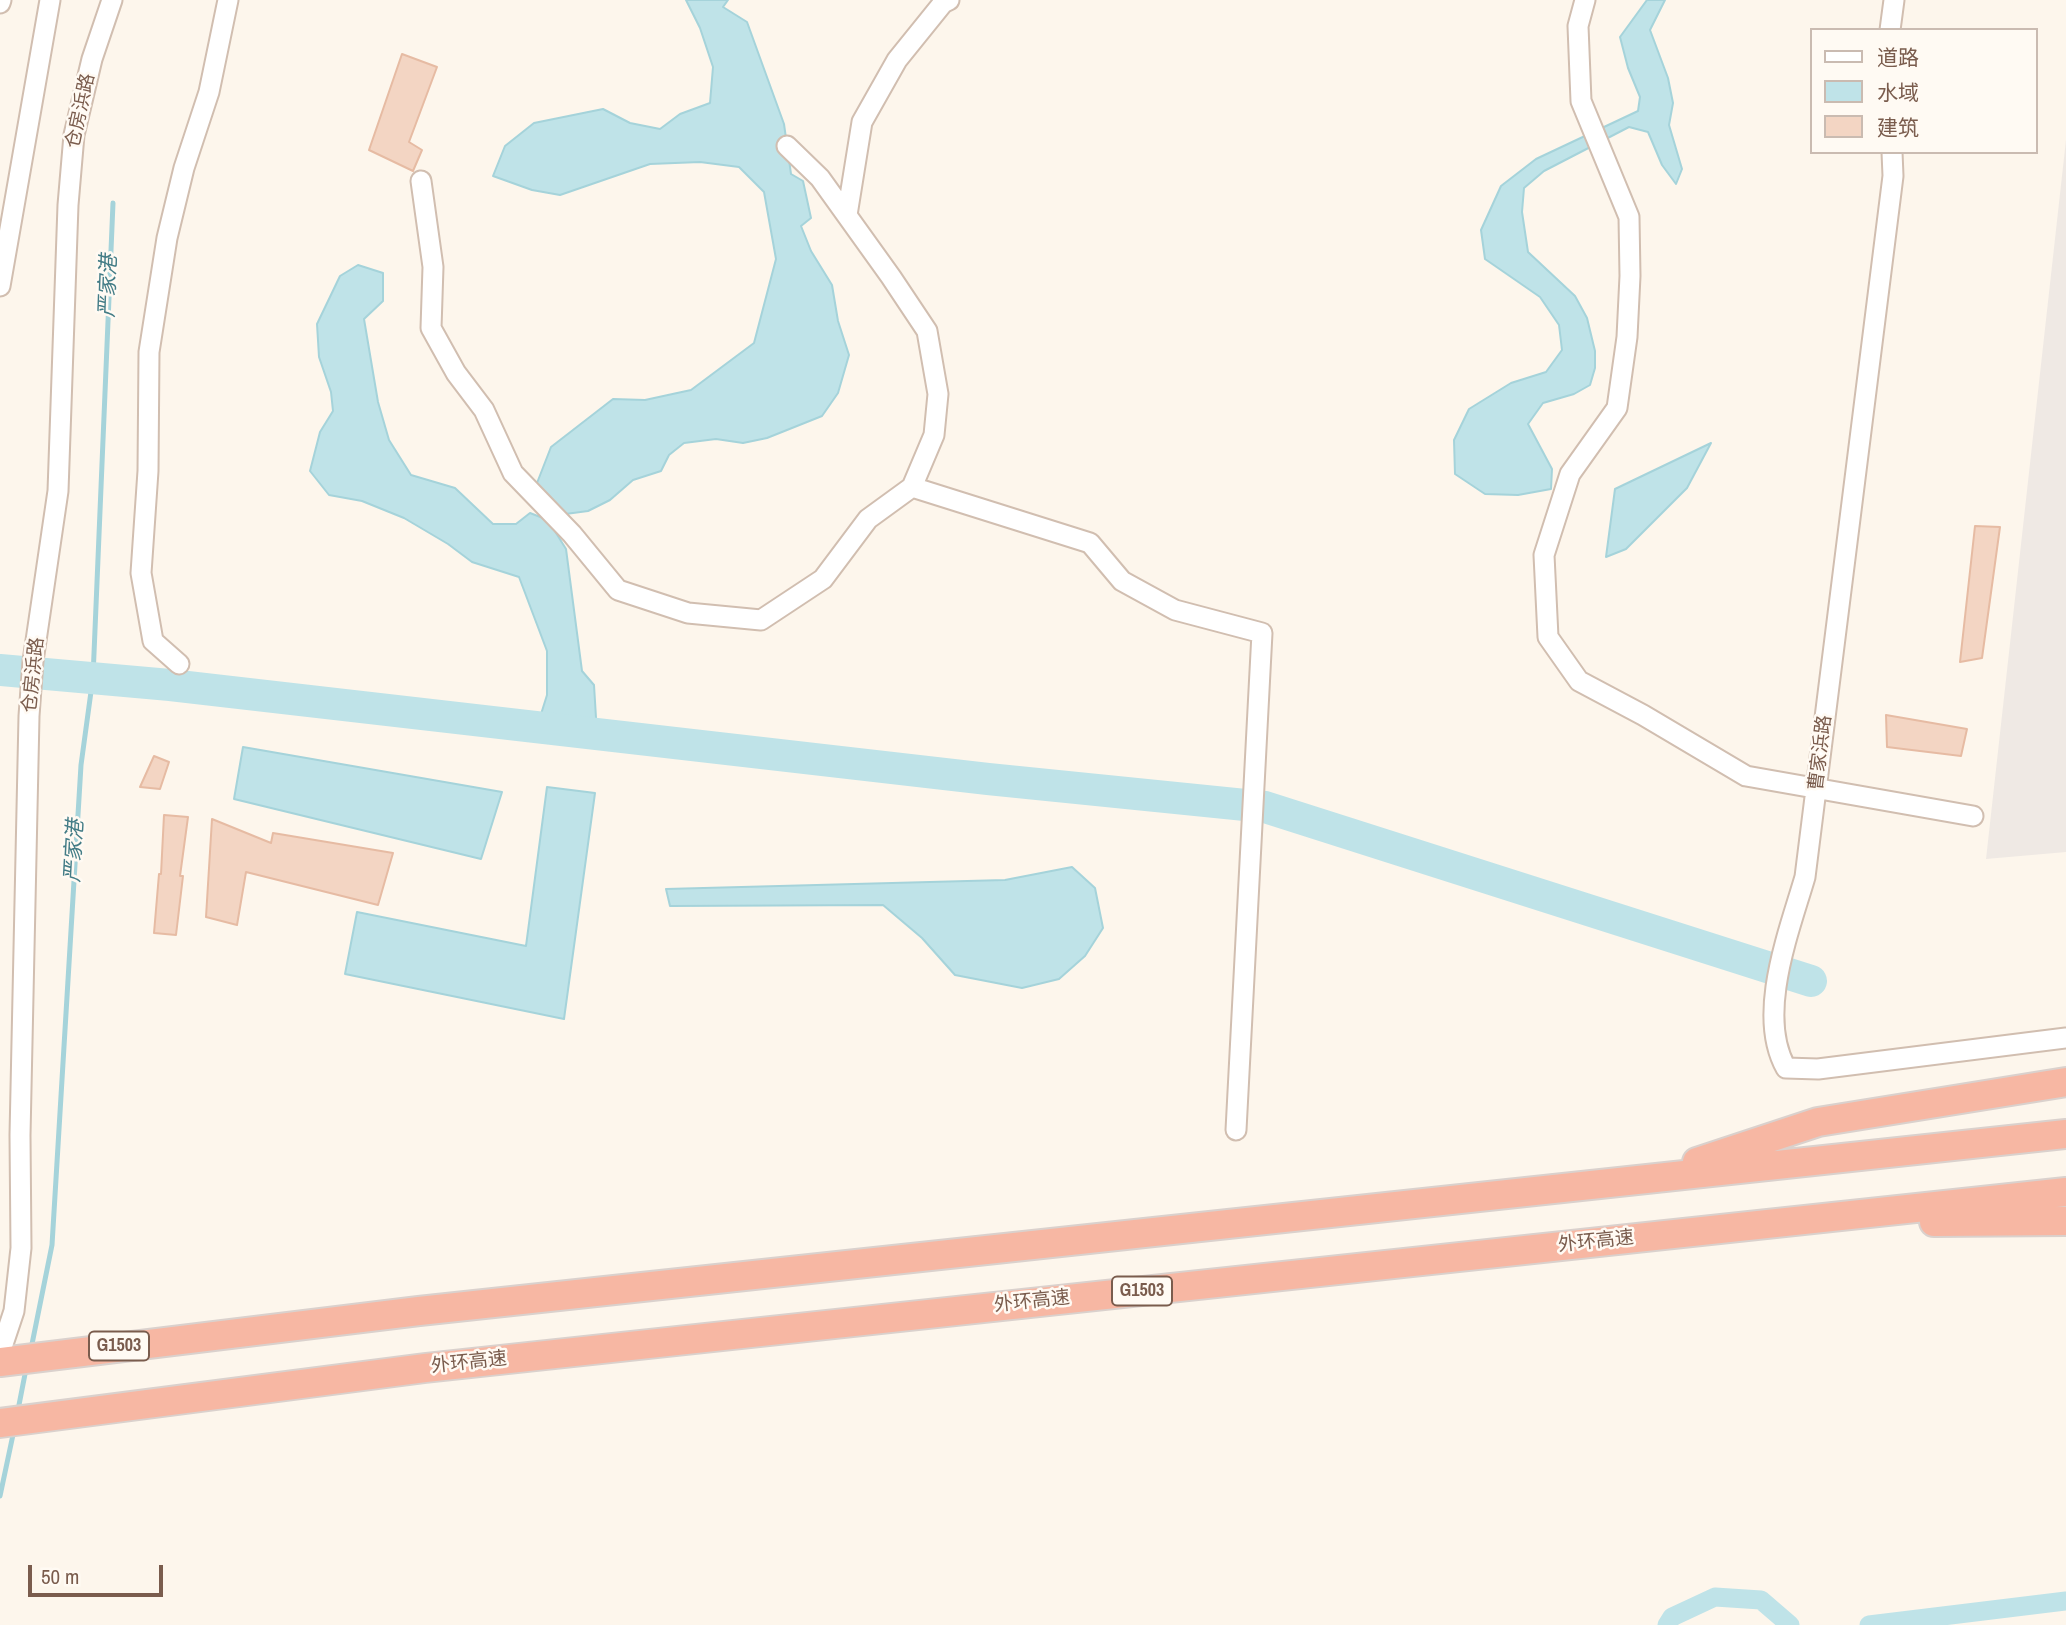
<!DOCTYPE html>
<html>
<head>
<meta charset="utf-8">
<style>
  body { margin:0 }
  #map { position:relative; width:2066px; height:1625px; overflow:hidden; background:#fdf6ec; font-family:"Archivo Narrow","Noto Sans SC",sans-serif }
  canvas { display:block }
  .legend { position:absolute; left:1810px; top:28px; width:228px; height:126px; box-sizing:border-box; background:#fffaf3; border:2px solid #cabbb1; margin:0; padding:9px 12px; list-style:none; font-size:21px; color:#7a5c4d }
  .legend li { display:flex; align-items:center; gap:14px; height:35px }
  .legend b { width:35px; border:2px solid #cabbb1 }
  .scale { position:absolute; left:28px; top:1565px; width:135px; height:32px; box-sizing:border-box; border:4px solid #7a5c4d; border-top:0; padding-left:9px; font-size:21px; line-height:24px; white-space:nowrap; color:#7a5c4d; -webkit-text-stroke:5px #fffaf3; paint-order:stroke }
</style>
</head>
<body>
<div id="map">
<canvas width="2066" height="1625"></canvas>
<ul class="legend">
<li><b style="height:9px;background:#fff"></b>道路</li>
<li><b style="height:19px;background:#bfe3e8"></b>水域</li>
<li><b style="height:19px;background:#f3d5c3"></b>建筑</li>
</ul>
<div class="scale">50 m</div>
</div>
<script>
const ctx = document.querySelector('canvas').getContext('2d');
ctx.lineJoin = 'round';
function fill(path, color) { ctx.fillStyle = color; ctx.fill(path, 'evenodd'); }
function trace(path, color, width, dash) { ctx.strokeStyle = color; ctx.lineWidth = width; ctx.lineCap = dash ? 'butt' : 'round'; ctx.setLineDash(dash || []); ctx.stroke(path); }
function write(font, color, halo, rows, align = 'center') {
  ctx.font = font + ' "Archivo Narrow","Noto Sans SC",sans-serif'; ctx.lineWidth = 5; ctx.setLineDash([]); ctx.textBaseline = 'middle'; ctx.strokeStyle = halo; ctx.fillStyle = color; for (const [text, x, y, turn = 0] of rows) {
    ctx.save(); ctx.translate(x, y); ctx.rotate((+turn || 0) * Math.PI / 180); ctx.textAlign = isNaN(turn) ? turn : align; if (halo) ctx.strokeText(text, 0, 0); ctx.fillText(text, 0, 0); ctx.restore();
  }
}
fill(new Path2D(`
  M2066 140V852L1986 859Z`), '#efe9e4');
const water = new Path2D(`
  M686 0H728L723 7 747 22 784 124 791 174 803 181 811 218 801 226 811 251 832 285 838 321 849 355 838 393 822 416 767 438 743 443 716 439 684 443 669 455 661 471 633 480 610 500 588 511 558 515 537 483 551 447 613 399 645 400 691 390 754 343 776 259 764 192 739 167 700 162 650 164 560 195 532 190 493 176 505 146 534 123 603 109 630 123 660 129 680 114 710 103 713 67 700 28Z
  M1647 0H1665L1650 30 1668 78 1673 103 1669 125 1682 169 1676 184 1662 165 1648 132 1629 127 1544 171 1524 188 1522 212 1528 252 1575 296 1587 318 1595 351V368L1590 385 1574 394 1543 403 1528 424 1552 469 1551 489 1518 495 1485 494 1455 474 1454 440 1469 409 1511 383 1546 372 1562 350 1559 325 1540 297 1485 259 1481 230 1501 186 1536 159 1638 111 1640 97 1628 68 1620 37Z
  M358 265 383 273V301L364 319 378 402 389 440 411 475 455 488 493 524H516L530 513 548 520 566 549 582 671 594 685 597 734 537 727 547 695V651L519 577 472 562 448 544 404 518 362 501 329 495 310 471 320 432 333 411 331 392 319 357 317 324 340 276Z
  M1711 443 1687 488 1626 549 1606 557 1615 489Z
  M243 747 502 792 481 859 234 799Z
  M547 787 595 793 564 1019 345 974 357 912 526 946Z
  M1072 867 1095 888 1103 928 1085 956 1059 979 1022 988 955 975 922 938 883 905 670 906 666 889 1005 880Z`);
fill(water, '#bfe3e8');
trace(water, '#a5d3da', 2);
trace(new Path2D(`
  M31 1349 52 1245 81 765 93 677 113 203
  M18 1410 26 1369
  M0 1496 14 1430`), '#a5d3da', 5);
trace(new Path2D(`
  M1667 1625 1672 1617 1715 1597 1761 1600 1790 1625
  M1869 1625 2066 1601`), '#bfe3e8', 19);
trace(new Path2D(`
  M0 670 170 685 988 779 1265 807 1811 981`), '#bfe3e8', 32);
const building = new Path2D(`
  M402 54 437 67 409 142 422 150 413 171 369 150Z
  M1975 526 2000 527 1982 658 1960 662Z
  M1886 715 1967 729 1961 756 1887 747Z
  M154 756 169 762 160 789 140 787Z
  M164 815 188 817 180 876H183L176 935 154 933 159 874H161Z
  M212 819 271 843 273 833 393 853 378 905 246 872 237 925 206 917Z`);
fill(building, '#f3d5c3');
trace(building, '#e6bba3', 2);
const minor = new Path2D(`
  M1585 0 1578 26 1581 101 1629 217 1630 276 1627 337 1617 408 1570 474 1544 555 1548 637 1579 681 1643 715 1746 776 1973 816
  M0 3 1 0
  M1890 30 1894 0
  M787 146 820 178 891 277 927 331 938 394 934 435 912 487
  M1892 152 1893 176 1805 877C1789 932 1756 1015 1786 1068L1818 1069 2066 1038
  M421 181 433 267 431 328 456 373 484 410 513 473 572 534 618 590 688 613 761 620 823 579 868 519 912 487 1090 543 1122 581 1175 610 1262 633 1236 1130
  M847 215 862 122 897 60 943 3 949 0
  M0 286 50 0
  M179 664 153 641 141 573 148 471 149 352 167 238 184 168 209 92 228 0
  M0 1353 14 1311 21 1248 20 1135 29 716 33 661 58 491 68 205 74 135 92 59 112 0`);
const highway = new Path2D(`
  M1697 1162 1818 1122 2066 1082
  M1934 1222 2066 1221
  M0 1362 419 1311 2066 1134
  M0 1423 425 1368 2066 1192`);
trace(minor, '#d1beb0', 23);
trace(highway, '#dad1cd', 32);
trace(minor, '#fff', 19);
trace(highway, '#f7b7a3', 28);
for (const [x, y, w] of [
  [1142,1291,60],
  [119,1346,60]
]) { const box = new Path2D(); box.roundRect(x - w / 2, y - 14.5, w, 29, 5); ctx.fillStyle = '#fffaf3'; ctx.fill(box); trace(box, '#7a5c4d', 2); }
write('bold 18px', '#7a5c4d', null, [
  ["G1503",1142,1291],
  ["G1503",119,1346]
]);
write('19px', '#7a5c4d', '#fffaf3', [
  ["仓房浜路",81,111,-78],
  ["仓房浜路",34,675,-84],
  ["曹家浜路",1821,753,-83],
  ["外环高速",1596,1242,-6],
  ["外环高速",1032,1302,-6],
  ["外环高速",469,1363,-6]
]);
write('italic 21px', '#437c86', '#fffaf3', [
  ["严家港",109,286,-88],
  ["严家港",75,851,-87]
]);
</script>
</body>
</html>
